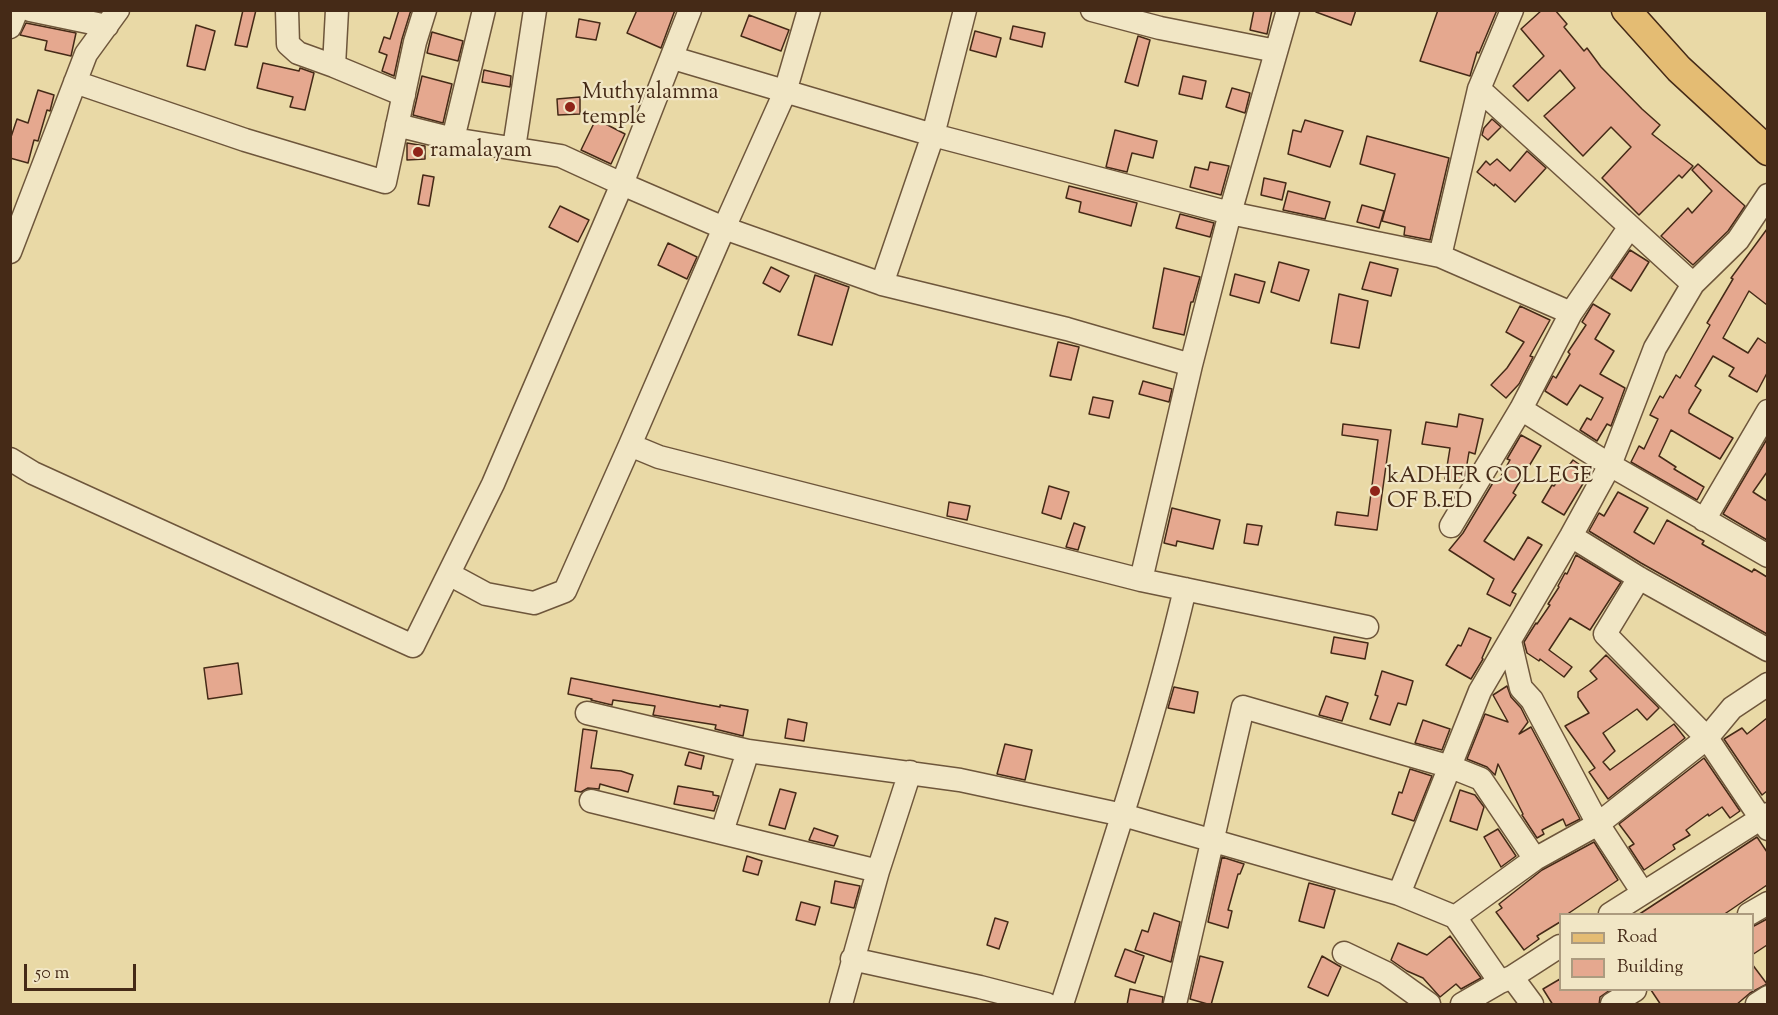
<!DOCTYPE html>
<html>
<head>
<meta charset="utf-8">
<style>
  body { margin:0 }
  #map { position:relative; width:1778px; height:1015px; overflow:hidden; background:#e9d9a6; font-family:"Sorts Mill Goudy",serif }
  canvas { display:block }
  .frame { position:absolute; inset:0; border:12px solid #452a17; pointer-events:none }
  .legend { position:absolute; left:1559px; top:913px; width:195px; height:78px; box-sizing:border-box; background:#f1e6c5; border:2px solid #ac9b7f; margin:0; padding:8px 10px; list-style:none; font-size:18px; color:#452a17 }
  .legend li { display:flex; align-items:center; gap:12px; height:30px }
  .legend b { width:30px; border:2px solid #ac9b7f }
  .scale { position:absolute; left:24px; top:964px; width:112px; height:27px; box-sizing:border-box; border:3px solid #452a17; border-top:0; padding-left:8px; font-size:18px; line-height:21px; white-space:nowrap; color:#452a17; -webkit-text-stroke:4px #f1e6c5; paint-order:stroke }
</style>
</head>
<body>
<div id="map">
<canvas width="1778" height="1015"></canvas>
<div class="frame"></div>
<ul class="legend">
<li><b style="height:8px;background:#e4bc73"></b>Road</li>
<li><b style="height:16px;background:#e5a88f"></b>Building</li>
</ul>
<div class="scale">50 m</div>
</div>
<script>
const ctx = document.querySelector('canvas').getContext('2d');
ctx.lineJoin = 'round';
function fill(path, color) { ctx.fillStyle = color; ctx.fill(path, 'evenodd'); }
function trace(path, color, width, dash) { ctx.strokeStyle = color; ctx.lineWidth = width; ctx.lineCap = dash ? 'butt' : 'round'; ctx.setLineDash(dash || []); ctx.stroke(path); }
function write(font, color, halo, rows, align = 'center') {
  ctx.font = font + ' "Sorts Mill Goudy",serif'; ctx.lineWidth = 4.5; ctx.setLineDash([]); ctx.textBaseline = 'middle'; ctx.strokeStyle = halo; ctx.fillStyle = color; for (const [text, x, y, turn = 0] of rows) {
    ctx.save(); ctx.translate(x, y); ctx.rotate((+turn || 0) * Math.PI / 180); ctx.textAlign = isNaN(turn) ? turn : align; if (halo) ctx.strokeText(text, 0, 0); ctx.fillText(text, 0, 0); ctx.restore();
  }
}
const building = new Path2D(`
  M243 10H256L247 47 235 45Z
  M399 10H411L402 39 394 76 382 71 387 55 379 52 384 37 390 39Z
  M637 10H675L661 48 627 33Z
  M1254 10H1272L1267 34 1250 30Z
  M1316 10H1356L1351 25 1316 12Z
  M1438 10H1497L1479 53 1477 52 1470 76 1420 61Z
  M1542 10H1555L1567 24 1564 27 1584 51 1587 48 1601 67 1642 109 1660 125 1652 134 1693 166 1682 178 1679 175 1639 215 1602 178 1631 147 1611 127 1583 156 1544 116 1575 88 1560 70 1528 101 1513 86 1544 56 1521 29Z
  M749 15 789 30 781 51 741 36Z
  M579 19 600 23 596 40 576 37Z
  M26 23 76 33 71 56 45 50 47 41 20 35Z
  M196 25 215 31 205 70 187 66Z
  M1013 26 1045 33 1042 47 1010 39Z
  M975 31 1001 38 996 57 970 50Z
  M432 32 463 41 458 61 427 53Z
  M1138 36 1150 40 1138 86 1125 82Z
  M263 63 299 71 300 68 314 73 305 110 290 107 293 97 257 88Z
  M484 70 511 76 510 87 482 82Z
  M422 76 452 84 443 123 413 115Z
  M1183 76 1206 81 1202 99 1179 94Z
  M1232 88 1250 93 1245 113 1226 107Z
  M38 90 54 95 50 111 47 110 38 141 34 140 28 163 10 158V140L17 119 28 123Z
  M580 97V114L558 115 557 99Z
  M596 119 625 134 611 164 581 150Z
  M1492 119 1501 127 1488 140 1482 135 1484 128Z
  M1305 120 1343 131 1330 167 1288 154 1293 130 1301 132Z
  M1115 130 1157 141 1153 158 1132 153 1127 172 1106 167Z
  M1367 136 1449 158 1430 240 1404 235 1405 227 1382 221 1395 174 1360 164Z
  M407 143 425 146V159L407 160Z
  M1527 151 1546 168 1515 202 1495 184 1494 186 1477 172 1486 161 1490 165 1497 159 1510 171Z
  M1210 162 1229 166 1221 195 1190 187 1195 167 1208 170Z
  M1698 164 1745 206 1728 231 1693 265 1661 236 1688 208 1692 213 1712 191 1692 170Z
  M423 175 434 177 429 206 418 204Z
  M1264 178 1286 183 1282 200 1261 195Z
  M1069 186 1137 203 1131 226 1079 212 1081 202 1066 198Z
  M1288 191 1330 202 1325 219 1283 210Z
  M1362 205 1384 211 1379 228 1357 222Z
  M560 206 589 220 578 242 549 227Z
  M1180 214 1214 223 1210 237 1176 228Z
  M1767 229V305L1749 291 1723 338 1748 353 1758 338 1767 344V373L1757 392 1729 376 1734 368 1713 356 1695 386 1701 390 1689 410V413L1733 438 1720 459 1671 430 1659 456 1676 467 1674 469 1704 487 1697 500 1631 462 1639 446 1644 449 1658 419 1650 415 1660 396 1663 398 1676 375 1680 378 1710 325 1707 323 1733 279 1731 278Z
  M668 243 697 257 687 279 658 265Z
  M1630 250 1649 262 1631 291 1611 278Z
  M1279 262 1309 270 1299 301 1271 292Z
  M1370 262 1398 269 1391 296 1362 289Z
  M771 267 789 276 780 292 763 283Z
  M1164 268 1200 277 1193 302H1191L1184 335 1153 328Z
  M1235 274 1265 282 1259 303 1230 295Z
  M815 275 849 287 832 345 798 335Z
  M1339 294 1368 301 1359 348 1331 343Z
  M1593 304 1610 314 1595 339 1614 351 1600 374 1625 388 1611 426 1607 424 1597 441 1580 430 1587 418 1591 420 1603 398 1580 385 1567 405 1545 391 1553 376 1556 378 1570 354 1568 352 1586 325 1582 322Z
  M1520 306 1550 320 1530 356 1533 357 1519 384 1506 398 1491 385 1507 368 1524 342 1506 332Z
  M1058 342 1079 347 1071 380 1050 376Z
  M1143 381 1172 389 1169 402 1139 394Z
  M1093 397 1113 401 1109 418 1089 414Z
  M1459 414 1483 419 1475 454 1469 452 1465 476 1462 481 1445 479 1450 448 1422 444 1426 422 1457 427Z
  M1343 424 1391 430 1377 530 1335 525 1337 512 1368 516 1378 440 1342 435Z
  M1521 435 1541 446 1513 493 1516 495 1484 541 1514 560 1528 537 1542 545 1512 592 1516 594 1510 606 1487 594 1494 579 1449 550 1463 533 1494 481 1497 483 1510 460 1507 459Z
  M1767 439V472L1753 492 1767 501V540L1723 514Z
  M1573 460 1590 472 1564 515 1542 502 1552 485 1554 486Z
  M1049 486 1069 492 1061 519 1042 513Z
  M1618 492 1648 508 1634 532 1654 544 1667 520 1704 541 1702 544 1752 572 1754 569 1767 577V634L1641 563 1589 531 1599 513 1604 516Z
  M949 502 970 506 967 520 947 516Z
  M1172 508 1220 520 1213 549 1177 541 1176 546 1164 543Z
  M1074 523 1085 527 1078 550 1066 547Z
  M1247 524 1262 526 1258 545 1244 543Z
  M1576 555 1621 582 1590 630 1570 618 1549 650 1572 667 1564 677 1540 659 1539 661 1527 653 1524 642 1536 623 1537 624 1550 605 1548 604 1559 587 1558 586 1565 573 1567 574Z
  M1469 628 1491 638 1482 658 1483 659 1471 679 1446 665 1458 645 1461 646Z
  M1334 637 1368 643 1365 659 1331 653Z
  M1606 655 1659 708 1647 720 1637 709 1603 733 1615 751 1603 762 1610 770 1674 724 1685 738 1608 799 1589 772 1595 768 1565 726 1589 713 1578 697V692L1597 679 1590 671Z
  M238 663 242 694 208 699 204 668Z
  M1382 671 1413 681 1406 705 1398 703 1390 725 1370 719 1378 696 1375 695Z
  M571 678 698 703 720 707V705L748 710 743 736 715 729 716 725 653 715 655 706 613 700 612 705 591 700 592 699 568 694Z
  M1507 686 1511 697 1521 708 1528 722 1519 734 1531 727 1580 819 1566 826 1563 819 1542 830 1544 834 1537 838 1522 815 1523 814 1498 764 1495 775 1487 767 1467 759 1485 714 1508 722 1493 695Z
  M1174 687 1198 692 1194 713 1168 708Z
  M1326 696 1348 703 1342 721 1319 715Z
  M1767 718V791L1762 795 1724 739 1742 728 1747 734Z
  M788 719 807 723 804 741 785 738Z
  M1423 720 1450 729 1442 750 1415 743Z
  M583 729 597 731 591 768 621 771 633 775 628 792 600 784 599 789 588 788 581 792 575 791Z
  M1005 744 1032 750 1025 780 997 774Z
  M689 752 704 756 701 769 685 765Z
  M1704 758 1740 811 1730 818 1722 807 1709 816 1708 814 1686 830 1690 835 1673 845 1675 849 1644 870 1629 847 1634 844 1619 824Z
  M1410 769 1432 776 1414 821 1392 814 1399 792 1402 793Z
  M678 786 713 792V795L719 796 714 811 674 804Z
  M780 789 796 793 785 829 769 825Z
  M1460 790 1475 795 1484 807 1477 830 1450 821Z
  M814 828 838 836 834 846 809 840Z
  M1498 829 1516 856 1501 867 1484 837Z
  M1757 837 1767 852V885L1732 909 1723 915H1638Z
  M1594 842 1618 880 1566 915H1560V922L1537 936 1539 939 1524 950 1496 912 1502 908 1499 904 1542 870Z
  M747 856 762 861 758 875 743 871Z
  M1222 857 1244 864 1240 874H1238L1228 910 1232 911 1228 928 1208 922Z
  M835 881 860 886 854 908 831 903Z
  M1309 883 1335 890 1324 928 1299 921Z
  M801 902 820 907 815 925 796 920Z
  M1154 913 1180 922 1171 962 1135 950 1142 930 1148 932Z
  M995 918 1008 922 999 949 987 945Z
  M1767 919V945L1752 955V927Z
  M1450 936 1481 978 1461 989 1456 984 1440 997 1423 978 1407 971 1391 960 1398 943 1427 955Z
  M1125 949 1144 956 1135 983 1115 976Z
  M1200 956 1223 962 1211 1005 1190 999Z
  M1322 956 1341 967 1328 996 1308 987Z
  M1752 964 1767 984 1750 993 1736 1005H1661L1651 990H1752Z
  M1560 979V990H1610L1600 997 1599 1005H1553L1543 989Z
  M1130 989 1163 997 1162 1005H1127Z`);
fill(building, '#e5a88f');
trace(building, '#452a17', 1.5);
const minor = new Path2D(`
  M30 10 107 26
  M287 10 288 44 298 53 334 66 404 95
  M690 10 622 184 724 228 785 92 809 10
  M1092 10 1160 28 1276 51
  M1288 10 1230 213 1191 365 1141 580 1367 627
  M10 27 17 10
  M673 58 933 135 1230 213 1440 256 1571 313
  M334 66 337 10
  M75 82 245 140 385 182 415 42 425 10
  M1479 89 1693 284
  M453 139 484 10
  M514 148 535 10
  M10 252 86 54 118 10
  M1440 256 1479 89 1512 10
  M882 284 933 135 965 10
  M1521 409 1610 465 1768 556
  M630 445 659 457 1141 580
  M10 459 33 473 413 646 493 484 622 184 561 156 453 139 397 125
  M1704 520 1768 411
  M1451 526 1521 409 1571 313 1629 228
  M1571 536 1639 578 1768 650
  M449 574 486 594 534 603 565 591 630 445 724 228 882 284 1067 329 1191 365
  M1639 578 1605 634 1707 738 1768 829
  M1510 641 1521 688 1532 700 1598 824 1643 893
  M587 713 748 751 960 780 1123 815 1399 894 1455 917 1500 982 1512 977
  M591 801 878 871
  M722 832 748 751
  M1399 894 1480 691 1571 536 1610 465 1655 348 1693 284 1738 240 1768 195
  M1610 914 1768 814
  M1749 914 1768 903
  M1455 917 1535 859 1598 824 1707 738 1732 708 1768 684
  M1344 953 1386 973 1429 1004
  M852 959 980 987 1046 1004
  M841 1004 878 871 910 772
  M1062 1004C1106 867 1152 730 1185 589
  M1175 1004 1243 707 1451 767 1481 779 1535 859
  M1462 1004 1500 982
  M1532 1004 1512 977 1560 946
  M1612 1004 1635 990
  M1757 1004 1768 997`);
const major = new Path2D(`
  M1626 10 1679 69 1768 151`);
trace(minor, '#6e563b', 25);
trace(major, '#452a17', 31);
trace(minor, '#f1e6c5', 22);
trace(major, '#e4bc73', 28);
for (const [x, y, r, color] of [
  [570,107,6,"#8f2418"],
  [418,152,6,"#8f2418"],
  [1375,491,6,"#8f2418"]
]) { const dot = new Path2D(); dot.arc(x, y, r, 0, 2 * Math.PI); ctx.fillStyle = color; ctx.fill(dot); trace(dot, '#f1e6c5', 2); }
write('22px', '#452a17', '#f1e6c5', [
  ["Muthyalamma",582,94],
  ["temple",582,119],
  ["ramalayam",430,152],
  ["kADHER COLLEGE",1387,478],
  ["OF B.ED",1387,503]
], 'left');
</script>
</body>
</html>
